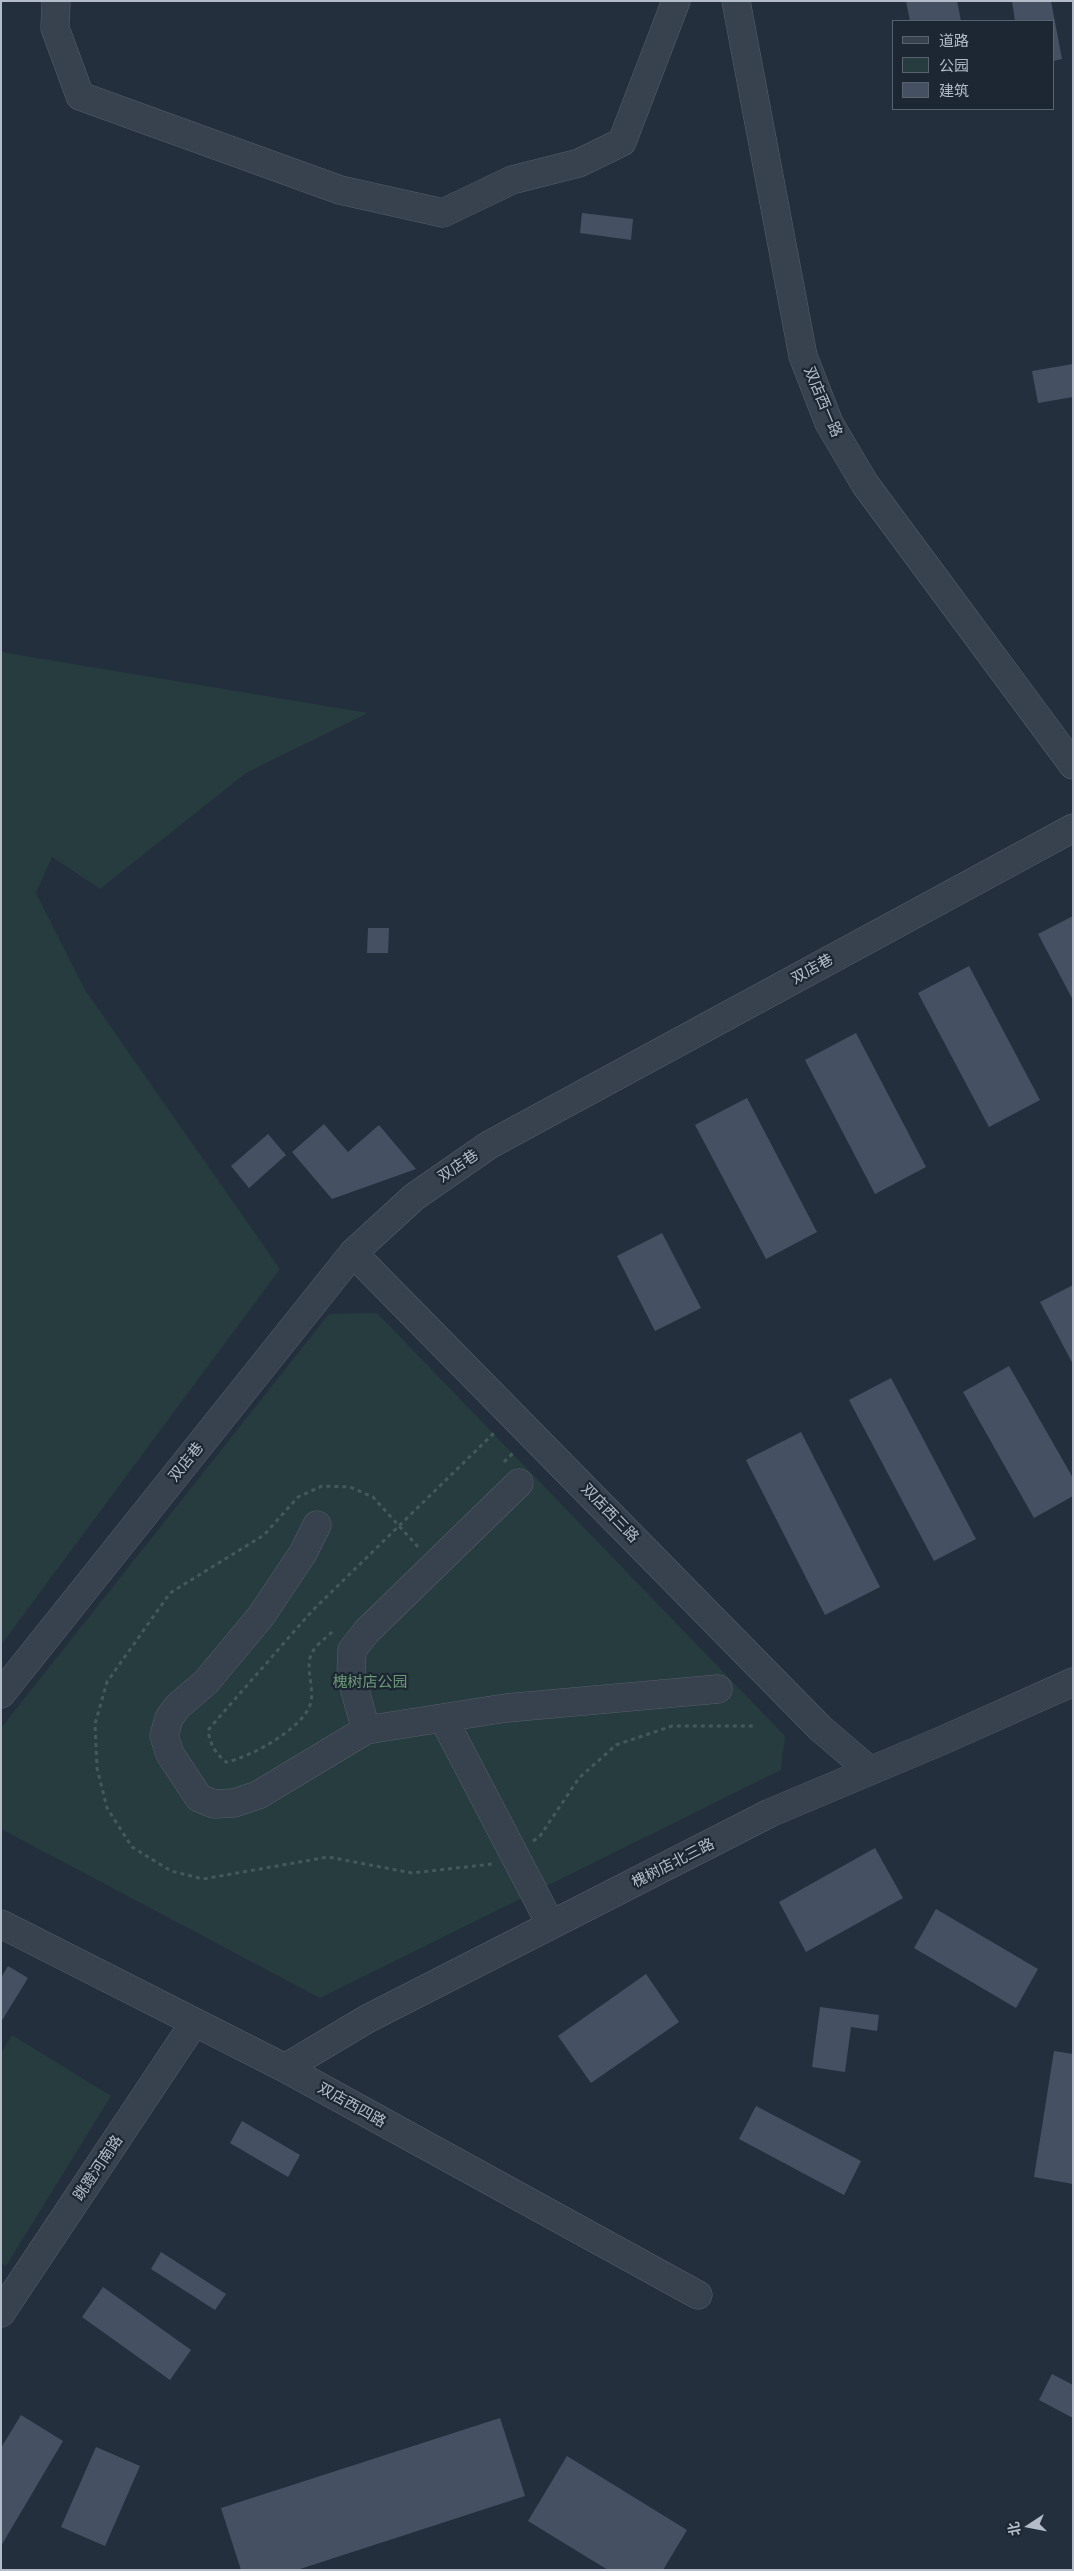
<!DOCTYPE html>
<html>
<head>
<meta charset="utf-8">
<style>
  body { margin:0 }
  #map { position:relative; width:1074px; height:2571px; overflow:hidden; background:#242f3e; font-family:Lato,"Noto Sans SC",sans-serif }
  canvas { display:block }
  .frame { position:absolute; inset:0; border:2px solid #b4bcc9; pointer-events:none }
  .legend { position:absolute; left:892px; top:20px; width:162px; height:90px; box-sizing:border-box; background:#1d2633; border:1px solid #59626f; margin:0; padding:6px 9px; list-style:none; font-size:15px; color:#b4bcc9 }
  .legend li { display:flex; align-items:center; gap:10px; height:25px }
  .legend b { width:25px; border:1px solid #59626f }
  .north { position:absolute; left:1004px; top:2501px; width:50px; height:50px; -webkit-text-stroke:4px #1d2633; paint-order:stroke; rotate:259deg; font-size:14px; font-weight:700; line-height:20px; text-align:center; color:#b4bcc9 }
  .north::after { content:''; display:block; margin:auto; width:18px; height:22px; background:#b4bcc9; clip-path:polygon(50% 0,100% 100%,50% 72%,0 100%) }
</style>
</head>
<body>
<div id="map">
<canvas width="1074" height="2571"></canvas>
<div class="frame"></div>
<ul class="legend">
<li><b style="height:6px;background:#38414e"></b>道路</li>
<li><b style="height:14px;background:#263c3f"></b>公园</li>
<li><b style="height:14px;background:#455162"></b>建筑</li>
</ul>
<div class="north">北</div>
</div>
<script>
const ctx = document.querySelector('canvas').getContext('2d');
ctx.lineJoin = 'round';
function fill(path, color) { ctx.fillStyle = color; ctx.fill(path, 'evenodd'); }
function trace(path, color, width, dash) { ctx.strokeStyle = color; ctx.lineWidth = width; ctx.lineCap = dash ? 'butt' : 'round'; ctx.setLineDash(dash || []); ctx.stroke(path); }
function write(font, color, halo, rows, align = 'center') {
  ctx.font = font + ' Lato,"Noto Sans SC",sans-serif'; ctx.lineWidth = 4.5; ctx.setLineDash([]); ctx.textBaseline = 'middle'; ctx.strokeStyle = halo; ctx.fillStyle = color; for (const [text, x, y, turn = 0] of rows) {
    ctx.save(); ctx.translate(x, y); ctx.rotate((+turn || 0) * Math.PI / 180); ctx.textAlign = isNaN(turn) ? turn : align; if (halo) ctx.strokeText(text, 0, 0); ctx.fillText(text, 0, 0); ctx.restore();
  }
}
fill(new Path2D(`
  M1 652 368 713 246 773 100 889 52 857 36 893 85 990 280 1269 1 1645Z
  M377 1313 785 1736 781 1770 320 1998 1 1829V1728L329 1314Z
  M12 2035 111 2096 6 2266 1 2263V2053Z`), '#263c3f');
fill(new Path2D(`
  M906 1H957L961 21H910Z
  M1012 1H1051L1062 59 1053 61V21H1015Z
  M582 213 633 219 631 240 580 233Z
  M1073 364V397L1038 403 1032 371Z
  M1073 916V1000L1038 934Z
  M368 928H389L388 953H367Z
  M969 966 1040 1100 989 1127 918 993Z
  M856 1033 926 1167 875 1194 805 1060Z
  M747 1098 817 1232 766 1259 695 1125Z
  M324 1124 348 1152 379 1125 416 1169 332 1199 292 1152Z
  M268 1134 286 1155 249 1188 231 1166Z
  M662 1233 701 1308 655 1331 617 1256Z
  M1073 1285V1364L1040 1302Z
  M1009 1366 1073 1478V1496L1034 1518 963 1392Z
  M891 1378 976 1539 934 1561 849 1400Z
  M801 1432 880 1587 825 1615 746 1460Z
  M875 1848 903 1898 806 1952 779 1902Z
  M936 1909 1038 1969 1016 2008 914 1948Z
  M8 1966 28 1978 1 2022V1978Z
  M646 1974 679 2022 591 2083 558 2036Z
  M820 2007 879 2015 877 2031 851 2027 845 2072 812 2067Z
  M1054 2051 1073 2054V2184L1034 2177Z
  M756 2106 861 2161 844 2195 739 2139Z
  M242 2121 300 2155 288 2177 230 2143Z
  M161 2252 226 2294 215 2310 151 2269Z
  M103 2287 191 2350 170 2380 82 2317Z
  M1052 2374 1073 2385V2418L1039 2400Z
  M21 2415 63 2441 1 2546V2448Z
  M500 2418 525 2496 297 2570H241L221 2508Z
  M96 2447 140 2466 105 2546 61 2527Z
  M567 2456 687 2530 663 2570H608L528 2521Z`), '#455162');
const minor = new Path2D(`
  M56 1 55 28 80 96 340 190 443 213 512 180 579 163 622 142 676 1
  M736 1 803 356 829 423 865 484 1073 765
  M353 1253 820 1728 869 1770
  M317 1525 303 1553 261 1616 206 1682 178 1706 169 1718 164 1736 170 1754 199 1798 214 1804 234 1803 258 1795 366 1730 506 1708 718 1689
  M1 1694 353 1253 414 1197 489 1145 1073 828
  M443 1718 551 1925
  M366 1730 351 1676 352 1650 367 1631 519 1483
  M1 1924 285 2068 698 2295
  M285 2068 367 2019 770 1813 941 1741 1073 1682
  M1 2313 194 2023`);
trace(minor, '#565f6c', 29);
trace(new Path2D(`
  M504 1462 515 1451
  M418 1547 373 1497 350 1487 322 1486 298 1497 264 1535 170 1593 107 1682 95 1724 97 1768 107 1808 132 1847 171 1871 203 1879 328 1857 412 1873 492 1864
  M332 1632C326 1638 317 1644 313 1651 303 1666 316 1689 310 1705 302 1729 249 1758 226 1762 215 1753 210 1744 208 1730L312 1611 495 1432
  M533 1841 540 1836 579 1778 616 1745 672 1726H754`), '#44595c', 3, [4, 4]);
trace(minor, '#38414e', 28);
write('15px', '#b4bcc9', '#1d2633', [
  ["双店西一路",823,402,67],
  ["双店巷",812,969,-29],
  ["双店巷",458,1166,-34],
  ["双店巷",186,1462,-51],
  ["双店西三路",610,1513,46],
  ["槐树店北三路",673,1863,-27],
  ["双店西四路",352,2105,29],
  ["跳蹬河南路",98,2168,-56]
]);
write('15px', '#6b9a76', '#1d2633', [
  ["槐树店公园",370,1682]
]);
</script>
</body>
</html>
